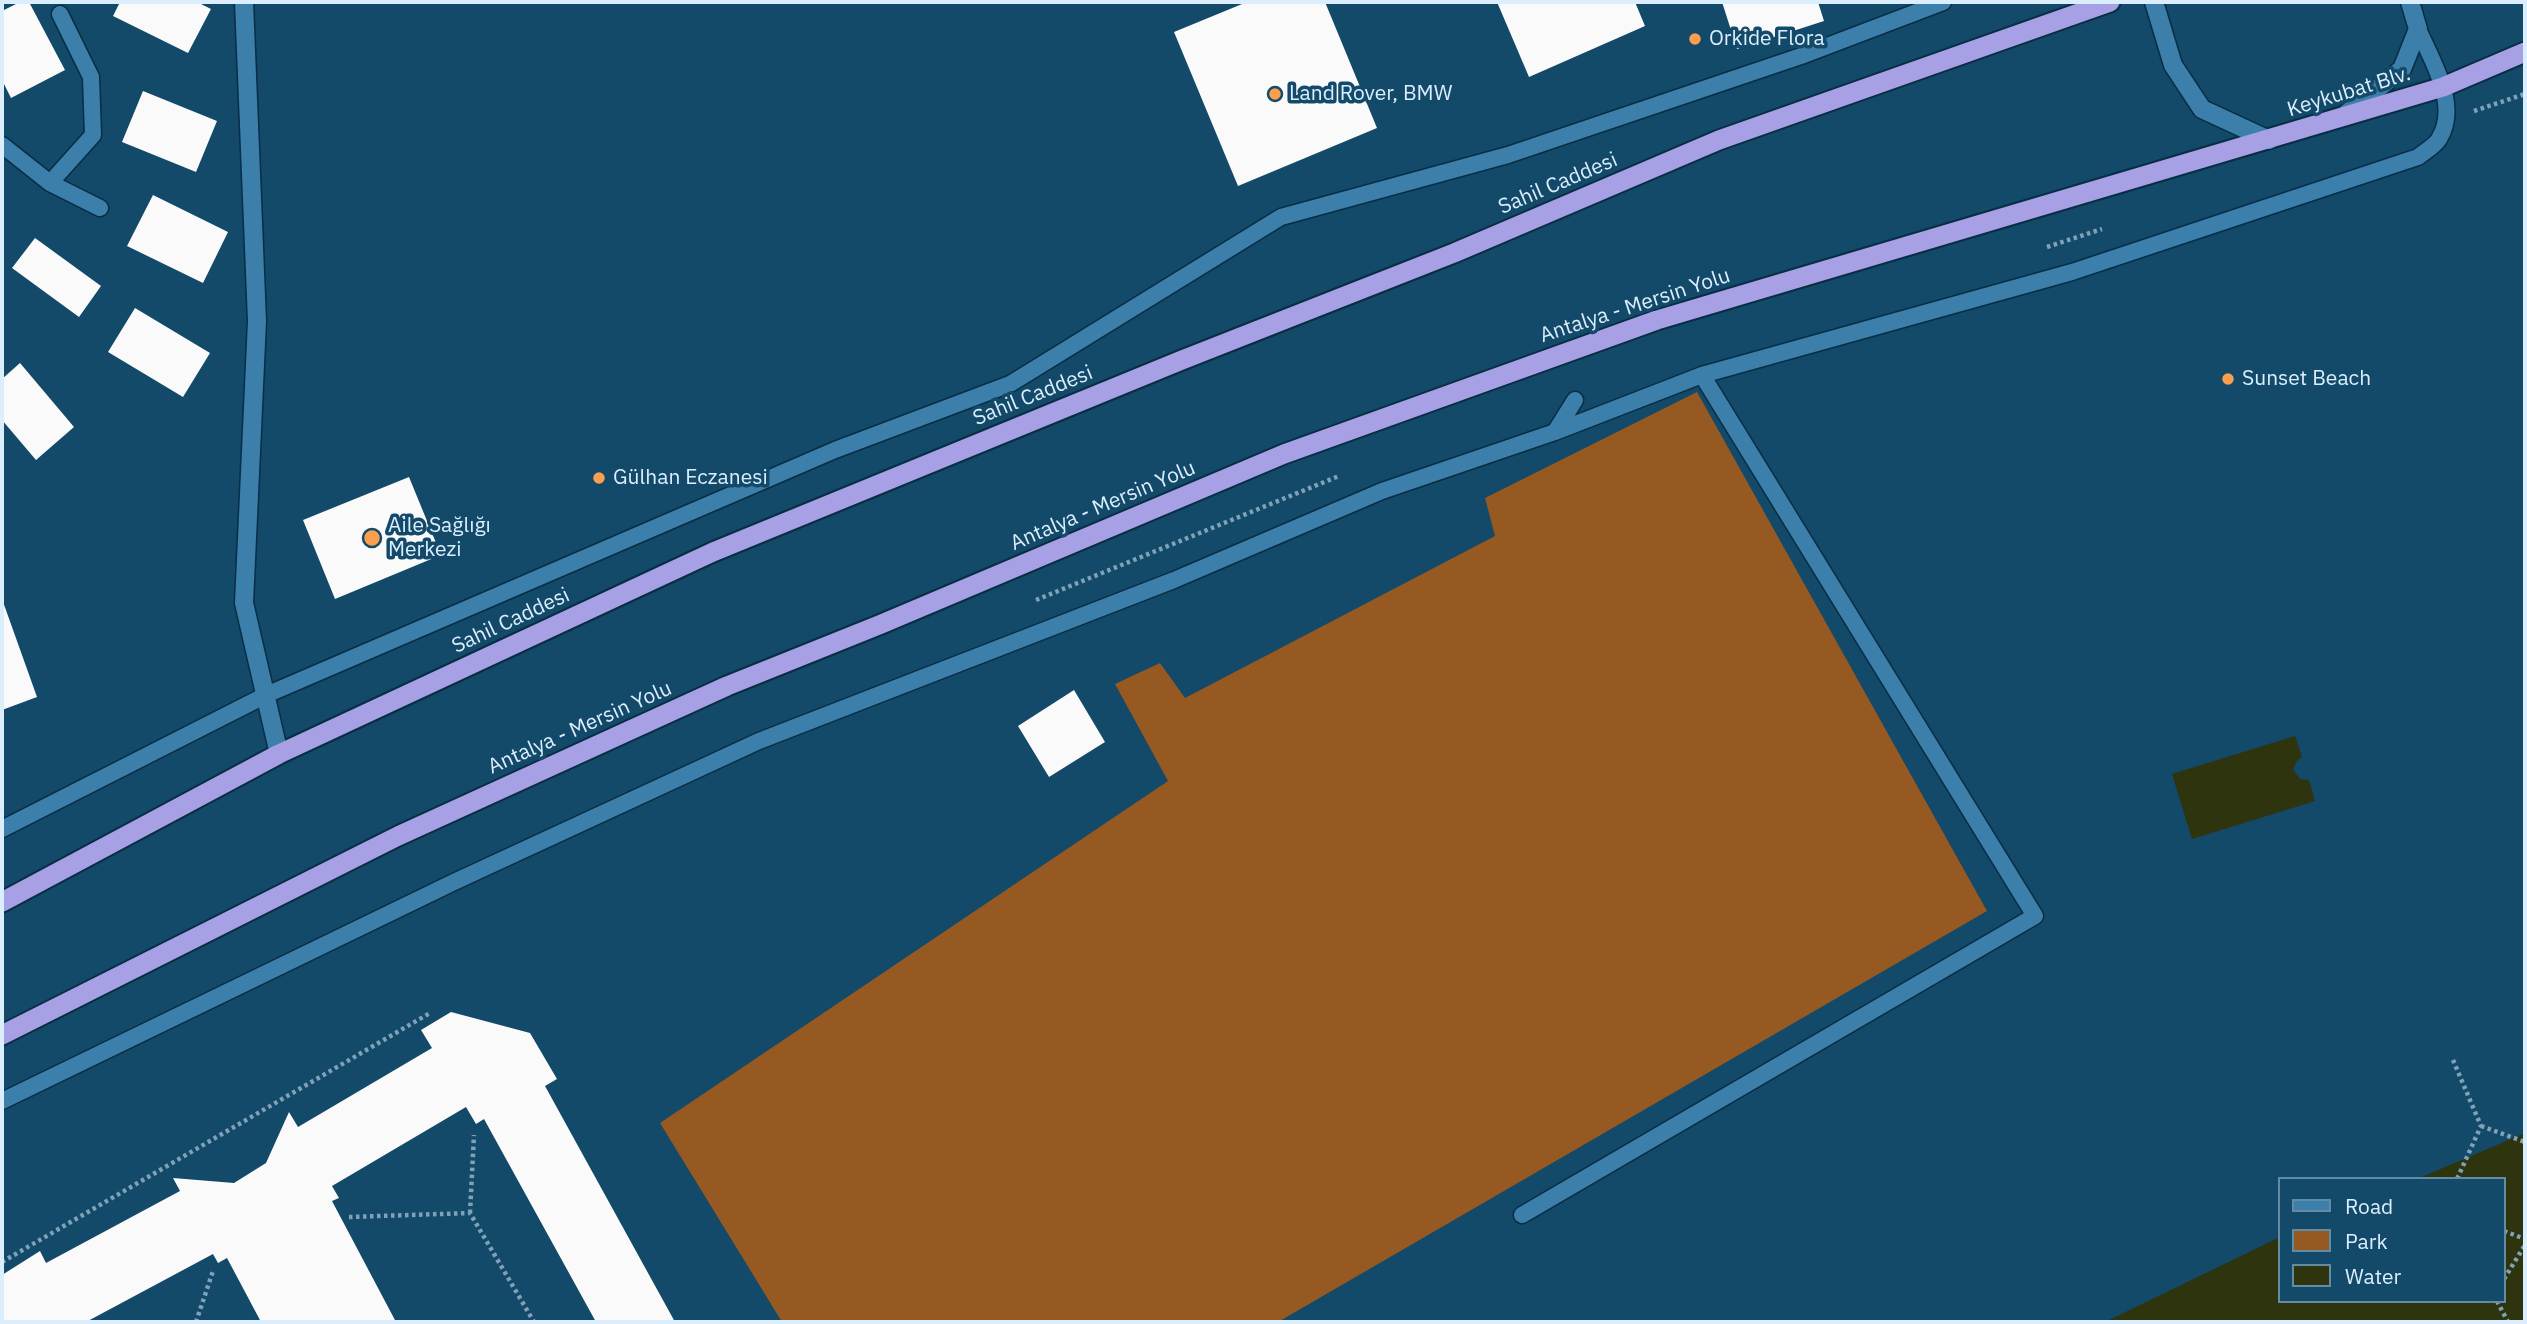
<!DOCTYPE html>
<html>
<head>
<meta charset="utf-8">
<style>
  body { margin:0 }
  #map { position:relative; width:2527px; height:1324px; overflow:hidden; background:#134969; font-family:"IBM Plex Sans",sans-serif }
  canvas { display:block }
  .frame { position:absolute; inset:0; border:4px solid #dbeefd; pointer-events:none }
  .legend { position:absolute; left:2278px; top:1177px; width:228px; height:126px; box-sizing:border-box; background:#134969; border:2px solid #638ba4; margin:0; padding:9px 12px; list-style:none; font-size:21px; color:#dbeefd }
  .legend li { display:flex; align-items:center; gap:14px; height:35px }
  .legend b { width:35px; border:2px solid #638ba4 }
</style>
</head>
<body>
<div id="map">
<canvas width="2527" height="1324"></canvas>
<div class="frame"></div>
<ul class="legend">
<li><b style="height:9px;background:#3b7faa"></b>Road</li>
<li><b style="height:19px;background:#965921"></b>Park</li>
<li><b style="height:19px;background:#2d340e"></b>Water</li>
</ul>
</div>
<script>
const ctx = document.querySelector('canvas').getContext('2d');
ctx.lineJoin = 'round';
function fill(path, color) { ctx.fillStyle = color; ctx.fill(path, 'evenodd'); }
function trace(path, color, width, dash) { ctx.strokeStyle = color; ctx.lineWidth = width; ctx.lineCap = dash ? 'butt' : 'round'; ctx.setLineDash(dash || []); ctx.stroke(path); }
function write(font, color, halo, rows, align = 'center') {
  ctx.font = font + ' "IBM Plex Sans",sans-serif'; ctx.lineWidth = 7; ctx.setLineDash([]); ctx.textBaseline = 'middle'; ctx.strokeStyle = halo; ctx.fillStyle = color; for (const [text, x, y, turn = 0] of rows) {
    ctx.save(); ctx.translate(x, y); ctx.rotate((+turn || 0) * Math.PI / 180); ctx.textAlign = isNaN(turn) ? turn : align; if (halo) ctx.strokeText(text, 0, 0); ctx.fillText(text, 0, 0); ctx.restore();
  }
}
fill(new Path2D(`
  M1697 392 1987 911 1278 1322H782L660 1123 1168 781 1115 684 1160 663 1185 698 1495 536 1485 498Z`), '#965921');
fill(new Path2D(`
  M2295 736 2302 757 2297 761 2293 769 2300 779 2309 780 2315 801 2192 839 2172 774Z
  M2525 1133V1322H2105L2280 1237V1301H2504V1179H2417Z`), '#2d340e');
fill(new Path2D(`
  M20 2H29L65 70 11 98 2 80V11Z
  M120 2H197L211 9 188 53 113 16Z
  M1247 2H1325L1377 128 1238 186 1174 32Z
  M1497 2H1635L1645 26 1529 77Z
  M1722 2H1818L1824 21 1737 49Z
  M143 91 217 121 196 172 122 142Z
  M153 195 228 232 203 283 127 246Z
  M35 238 101 286 79 317 12 268Z
  M135 308 210 353 183 397 108 352Z
  M20 363 74 427 36 460 2 420V379Z
  M409 477 441 555 335 599 303 520Z
  M2 599 37 697 2 710Z
  M1074 690 1105 742 1049 777 1018 726Z
  M451 1012 530 1033 557 1079 545 1086 675 1322H596L484 1119 476 1124 466 1107 332 1186 339 1198 332 1201 396 1322H261L227 1258 218 1263 213 1254 86 1322H2V1275L40 1251 46 1263 180 1191 173 1178 234 1183 266 1163 289 1112 298 1127 432 1048 421 1030Z`), '#fafafa');
const service = new Path2D(`
  M2 145 50 183 100 208
  M50 183 93 135 91 77 60 14
  M1555 432 1702 375 2072 272 2418 157C2424 152 2435 146 2439 139 2460 105 2432 61 2418 29
  M2 829 266 695 835 450 1010 384 1281 217 1508 155 1801 56 1943 2
  M2 1101 454 882 759 741 1174 580 1382 491 1555 432 1575 400
  M1522 1215 2035 916 1702 375`);
const minor = new Path2D(`
  M244 2 257 321 244 603 279 754
  M2154 2 2173 65 2202 109 2269 140
  M2346 114 2402 69 2418 29 2410 2`);
const trunk = new Path2D(`
  M2 902 279 754 713 552 1182 360 1454 253 1719 140 2110 2
  M2 1035 398 836 727 686 879 625 1284 454 1657 320 2443 87 2525 52`);
trace(service, '#082e44', 19);
trace(minor, '#082e44', 21);
trace(trunk, '#082e44', 23);
trace(new Path2D(`
  M2474 111 2525 94
  M2047 247 2102 229
  M1036 600 1339 476
  M2453 1060 2481 1126 2457 1179
  M2481 1126 2525 1142
  M470 1213 474 1135
  M349 1217 470 1213 534 1322
  M2504 1231 2525 1239
  M2 1262 430 1013
  M2504 1279 2525 1245
  M2497 1301 2508 1322
  M196 1322 213 1271`), '#7fa2b9', 4.5, [3.5, 3.5]);
trace(service, '#3b7faa', 16);
trace(minor, '#3b7faa', 18);
trace(trunk, '#a7a0e5', 19);
for (const [x, y, r, color] of [
  [1695,39,7,"#fa9f4f"],
  [1275,94,7,"#fa9f4f"],
  [2228,379,7,"#fa9f4f"],
  [599,478,7,"#fa9f4f"],
  [372,538,9,"#fa9f4f"]
]) { const dot = new Path2D(); dot.arc(x, y, r, 0, 2 * Math.PI); ctx.fillStyle = color; ctx.fill(dot); trace(dot, '#134969', 2.5); }
write('21px', '#dbeefd', '#134969', [
  ["Orkide Flora",1709,39],
  ["Land Rover, BMW",1289,94],
  ["Sunset Beach",2242,379],
  ["Gülhan Eczanesi",613,478],
  ["Aile Sağlığı",388,526],
  ["Merkezi",388,550]
], 'left');
write('21px', '#dbeefd', '#134969', [
  ["Keykubat Blv.",2349,92,-17],
  ["Sahil Caddesi",1558,184,-23],
  ["Antalya - Mersin Yolu",1635,306,-18],
  ["Sahil Caddesi",1033,396,-22],
  ["Antalya - Mersin Yolu",1103,506,-23],
  ["Sahil Caddesi",511,621,-25],
  ["Antalya - Mersin Yolu",580,728,-24]
]);
</script>
</body>
</html>
